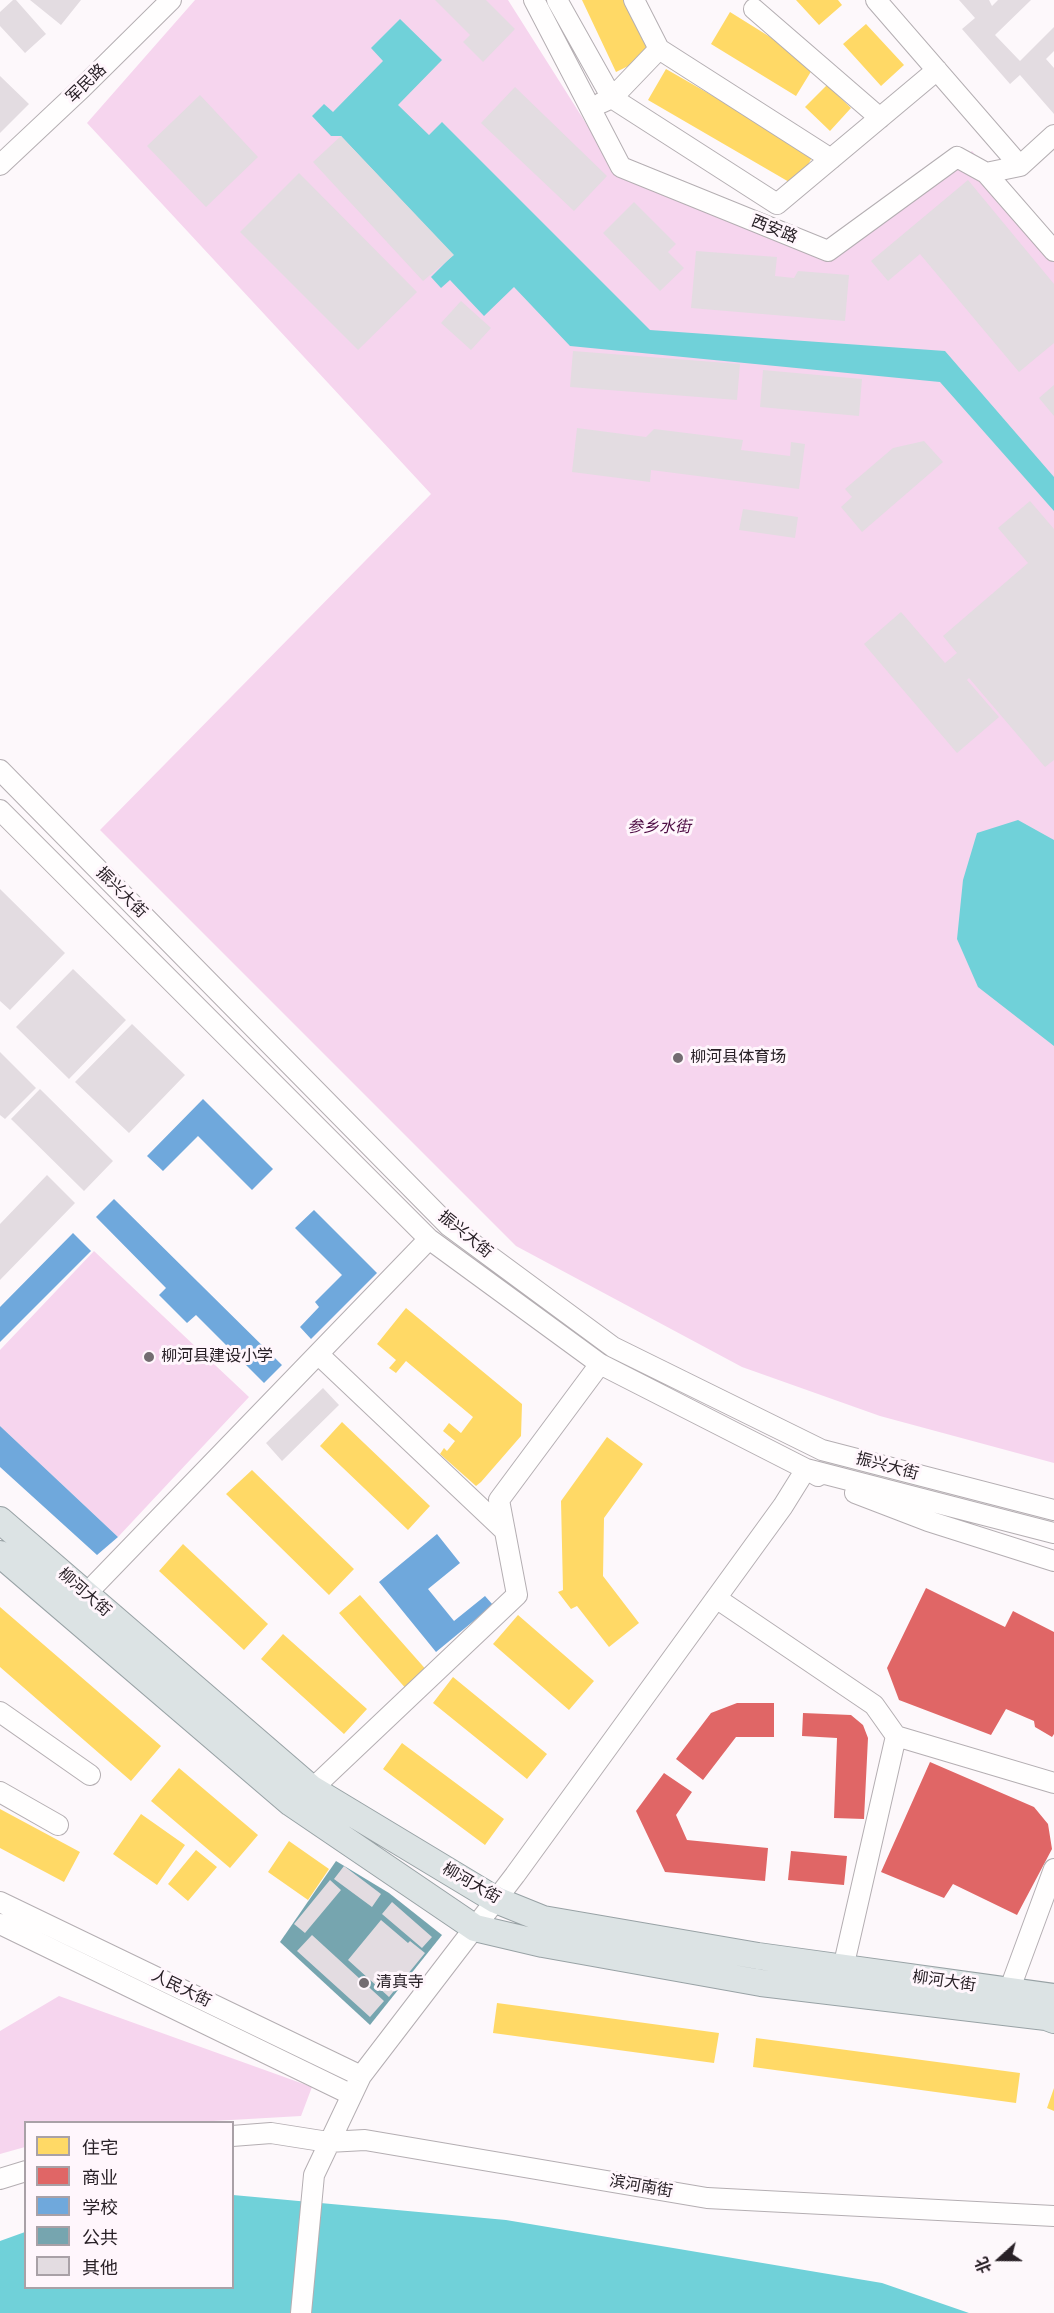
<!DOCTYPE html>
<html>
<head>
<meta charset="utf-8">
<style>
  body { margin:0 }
  #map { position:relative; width:1054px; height:2313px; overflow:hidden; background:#fdf8fb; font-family:"Source Serif 4","Noto Sans SC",serif }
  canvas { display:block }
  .legend { position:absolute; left:24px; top:2121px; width:210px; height:168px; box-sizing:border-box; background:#fff6fc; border:2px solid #a9a1a7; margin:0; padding:8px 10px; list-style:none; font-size:18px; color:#292127 }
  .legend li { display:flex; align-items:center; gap:12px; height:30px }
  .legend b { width:30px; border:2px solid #a9a1a7 }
  .north { position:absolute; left:970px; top:2229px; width:60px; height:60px; -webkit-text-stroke:4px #fff6fc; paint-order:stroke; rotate:249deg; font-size:16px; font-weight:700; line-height:24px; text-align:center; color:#292127 }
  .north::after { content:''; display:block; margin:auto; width:21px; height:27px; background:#292127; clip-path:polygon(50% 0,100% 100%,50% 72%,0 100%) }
</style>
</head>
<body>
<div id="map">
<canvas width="1054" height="2313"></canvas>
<ul class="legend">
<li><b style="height:16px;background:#ffd966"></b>住宅</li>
<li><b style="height:16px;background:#e06666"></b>商业</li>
<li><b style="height:16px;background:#6fa8dc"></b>学校</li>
<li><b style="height:16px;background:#76a5af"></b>公共</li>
<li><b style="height:16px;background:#e3dce1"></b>其他</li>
</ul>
<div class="north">北</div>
</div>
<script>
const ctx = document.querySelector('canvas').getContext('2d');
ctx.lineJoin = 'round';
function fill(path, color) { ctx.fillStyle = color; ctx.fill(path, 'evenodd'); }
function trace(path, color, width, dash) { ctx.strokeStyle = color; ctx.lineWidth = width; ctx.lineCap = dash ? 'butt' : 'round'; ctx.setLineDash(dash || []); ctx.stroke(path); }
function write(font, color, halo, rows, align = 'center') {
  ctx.font = font + ' "Source Serif 4","Noto Sans SC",serif'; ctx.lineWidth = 6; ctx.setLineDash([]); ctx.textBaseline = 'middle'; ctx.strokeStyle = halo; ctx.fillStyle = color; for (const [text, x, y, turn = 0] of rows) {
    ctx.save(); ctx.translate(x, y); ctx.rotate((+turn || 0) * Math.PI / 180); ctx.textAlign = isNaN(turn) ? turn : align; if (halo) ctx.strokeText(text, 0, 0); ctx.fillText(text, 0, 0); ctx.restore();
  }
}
fill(new Path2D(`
  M195 0H508L601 147 840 247 972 151 1054 245V1463L880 1416 742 1367 516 1246 100 830 431 494 87 123Z
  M94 1251 249 1397 118 1537 0 1426V1350Z
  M59 1996 312 2087 301 2116 196 2122H26L25 2147 0 2154V2031Z`), '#f6d5ee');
fill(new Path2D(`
  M400 19 442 60 398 105 429 135 442 122 650 330 945 351 1054 477V511L940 382 570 346 514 287 484 316 450 280 441 288 431 277 453 255 341 136H331L312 116 324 104 333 112 383 61 371 48Z
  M1018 820 1054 840V1046L978 987 957 939 963 880 977 833Z
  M233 2195 506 2220 882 2283 969 2313H0V2241L25 2232 26 2288H232Z`), '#70d1d9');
fill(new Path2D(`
  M582 0H626L653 54 616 72Z
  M796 0H838L842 5 819 25Z
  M730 12 815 65 796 96 711 44Z
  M866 24 904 65 881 86 843 44Z
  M666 69 814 154 796 186 648 100Z
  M827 85 851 108 830 131 805 107Z
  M406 1308 522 1404 521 1436 481 1482 476 1486 440 1454 444 1448 447 1451 455 1441 443 1431 449 1423 461 1433 473 1417 406 1361 396 1373 389 1368 396 1360 377 1344Z
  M342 1422 430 1506 408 1530 320 1446Z
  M607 1437 643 1464 604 1518 603 1576 639 1623 609 1647 577 1606 571 1609 558 1592 563 1590 561 1501Z
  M252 1470 354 1569 329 1595 226 1494Z
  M183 1544 268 1624 244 1650 159 1571Z
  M360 1595 429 1673 408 1691 339 1613Z
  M0 1607 161 1746 131 1781 0 1667Z
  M518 1615 594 1681 569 1710 493 1644Z
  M283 1634 367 1709 344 1734 261 1659Z
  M453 1677 547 1754 527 1779 433 1703Z
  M402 1743 504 1819 485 1845 383 1769Z
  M179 1768 258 1835 230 1868 151 1801Z
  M0 1809 80 1852 64 1882 0 1848Z
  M141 1814 185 1845 157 1885 113 1854Z
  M289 1841 329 1869 308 1900 268 1872Z
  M196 1850 217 1867 188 1901 168 1884Z
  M497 2003 719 2033 714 2063 493 2033Z
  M756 2038 1020 2073 1016 2103 753 2067Z
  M1054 2088V2111L1047 2108Z`), '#ffd966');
fill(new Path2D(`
  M926 1588 1005 1627 1013 1611 1054 1632V1734L1052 1737 1035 1727 1034 1721 1006 1709 991 1735 899 1700 887 1668Z
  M737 1703H774V1737H736L703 1780 676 1759 711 1713Z
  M803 1713 851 1715 863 1725 868 1738 864 1819 834 1818 837 1738 802 1736Z
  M930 1762 1034 1807 1048 1824 1052 1849 1017 1915 953 1884 944 1898 881 1872Z
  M664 1773 692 1792 676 1815 687 1840 768 1848 765 1881 665 1872 636 1811Z
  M791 1851 847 1856 844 1885 788 1880Z`), '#e06666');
fill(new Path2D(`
  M203 1099 273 1169 252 1190 198 1136 163 1171 147 1156Z
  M114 1199 282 1365 264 1383 196 1315 187 1323 159 1295 166 1288 96 1217Z
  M314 1210 377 1273 311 1339 300 1327 319 1307 315 1302 342 1275 295 1228Z
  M73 1233 91 1251 0 1342V1307Z
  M0 1426 118 1537 97 1555 0 1467Z
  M437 1534 460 1563 428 1589 454 1621 485 1596 493 1605 436 1652 379 1582Z`), '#6fa8dc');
fill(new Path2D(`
  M336 1861 389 1893 442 1935 370 2025 280 1942Z`), '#76a5af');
fill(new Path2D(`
  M13 0H16L46 34 25 53 0 26V12Z
  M30 0H81L61 25Z
  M435 0H486L515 29 483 62 463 42 470 35Z
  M959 0H989L992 6 998 0H1031L995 35 1020 61 1054 27V51L1046 59 1054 68V114L1020 75 1010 84 962 29 975 18Z
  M0 76 29 104 0 133Z
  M515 87 607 176 574 211 481 123Z
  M200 95 258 157 206 207 147 146Z
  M341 136 454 255 423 281 313 162Z
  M299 173 417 292 358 350 240 232Z
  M968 180 1054 284V343L1019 372 920 254 888 281 871 261Z
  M634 202 676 244 668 252 684 268 660 291 603 233Z
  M696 251 777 257 775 276 794 278 798 271 849 275 845 321 691 308Z
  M461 301 491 328 471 350 441 323Z
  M573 351 740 364 737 400 570 387Z
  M763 370 862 379 859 416 760 407Z
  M1054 385V416L1039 398Z
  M577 428 646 437 654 429 743 440 741 450 790 456 791 442 805 444 799 489 651 470 650 482 572 472Z
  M924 441 943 462 862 532 841 507 852 497 845 489 893 448Z
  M1030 501 1054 529V760L1045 767 969 678 967 680 999 717 957 753 864 644 901 612 945 663 957 653 943 636 1028 563 998 528Z
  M743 509 798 517 795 538 739 530Z
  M0 889 65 953 10 1010 0 1001Z
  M73 969 126 1020 69 1079 16 1027Z
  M132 1024 185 1075 129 1133 75 1082Z
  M0 1052 36 1088 5 1119 0 1115Z
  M40 1089 113 1161 84 1191 11 1119Z
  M47 1175 75 1203 0 1280V1224Z
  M323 1388 339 1405 282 1461 266 1443Z
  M344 1866 381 1894 372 1907 334 1879Z
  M330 1880 341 1890 305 1933 294 1924Z
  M392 1902 432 1937 422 1948 382 1914Z
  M381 1920 408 1943 410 1941 425 1953 389 1997 348 1960Z
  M312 1935 384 2001 370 2017 297 1951Z`), '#e3dce1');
const minor = new Path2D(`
  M534 0 621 167 828 251 957 157 986 173 1054 251
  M557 0 612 98 777 204 937 70
  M634 0 659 49
  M876 0 1020 166
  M754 9 880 118
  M601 103 612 98 659 49 831 159
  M0 165 82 88 171 0
  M986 173 1020 166 1054 135
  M0 770 449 1226 613 1347 822 1450 1054 1510
  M0 810 429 1239 600 1364 806 1469 1054 1533
  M318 1354 505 1531
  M855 1493 928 1521 1054 1561
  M86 1594 429 1239
  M716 1598 874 1705 896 1736 843 1968
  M0 1712 90 1775
  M896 1736 1054 1783
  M312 1789 517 1595 499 1500 600 1364
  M0 1792 58 1825
  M0 1902 361 2076
  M0 1924 352 2095
  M1009 1991 1054 1869
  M232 2136 271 2133 328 2142 365 2140 707 2198 1054 2216
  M0 2179 26 2171
  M301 2313 314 2175 361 2076 515 1875 783 1506 806 1469 818 1476`);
const major = new Path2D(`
  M0 1520 312 1789 496 1900 543 1919 758 1956 1054 1997
  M0 1554 291 1803 475 1928 543 1944 761 1983 1046 2017 1054 2020`);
trace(minor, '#b4aeb2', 22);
trace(major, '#98a2a5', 28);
trace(minor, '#fffefe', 20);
trace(major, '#dce3e4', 26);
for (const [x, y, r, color] of [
  [678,1058,6,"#736c71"],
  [149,1357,6,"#736c71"],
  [364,1983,6,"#736c71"]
]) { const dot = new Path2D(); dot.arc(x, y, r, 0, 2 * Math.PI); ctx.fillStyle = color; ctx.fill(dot); trace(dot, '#fff6fc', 2); }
write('16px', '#292127', '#fff6fc', [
  ["军民路",87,84,-44],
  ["西安路",774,230,22],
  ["振兴大街",121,893,45],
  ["振兴大街",465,1235,39],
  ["振兴大街",887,1467,15],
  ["柳河大街",84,1593,41],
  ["柳河大街",471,1884,30],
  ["柳河大街",944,1982,8],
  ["人民大街",181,1989,26],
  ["滨河南街",641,2187,10]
]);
write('italic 16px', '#4d0c43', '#fff6fc', [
  ["参乡水街",659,828]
]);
write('16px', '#292127', '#fff6fc', [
  ["柳河县体育场",690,1058],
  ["柳河县建设小学",161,1357],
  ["清真寺",376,1983]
], 'left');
</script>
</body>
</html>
